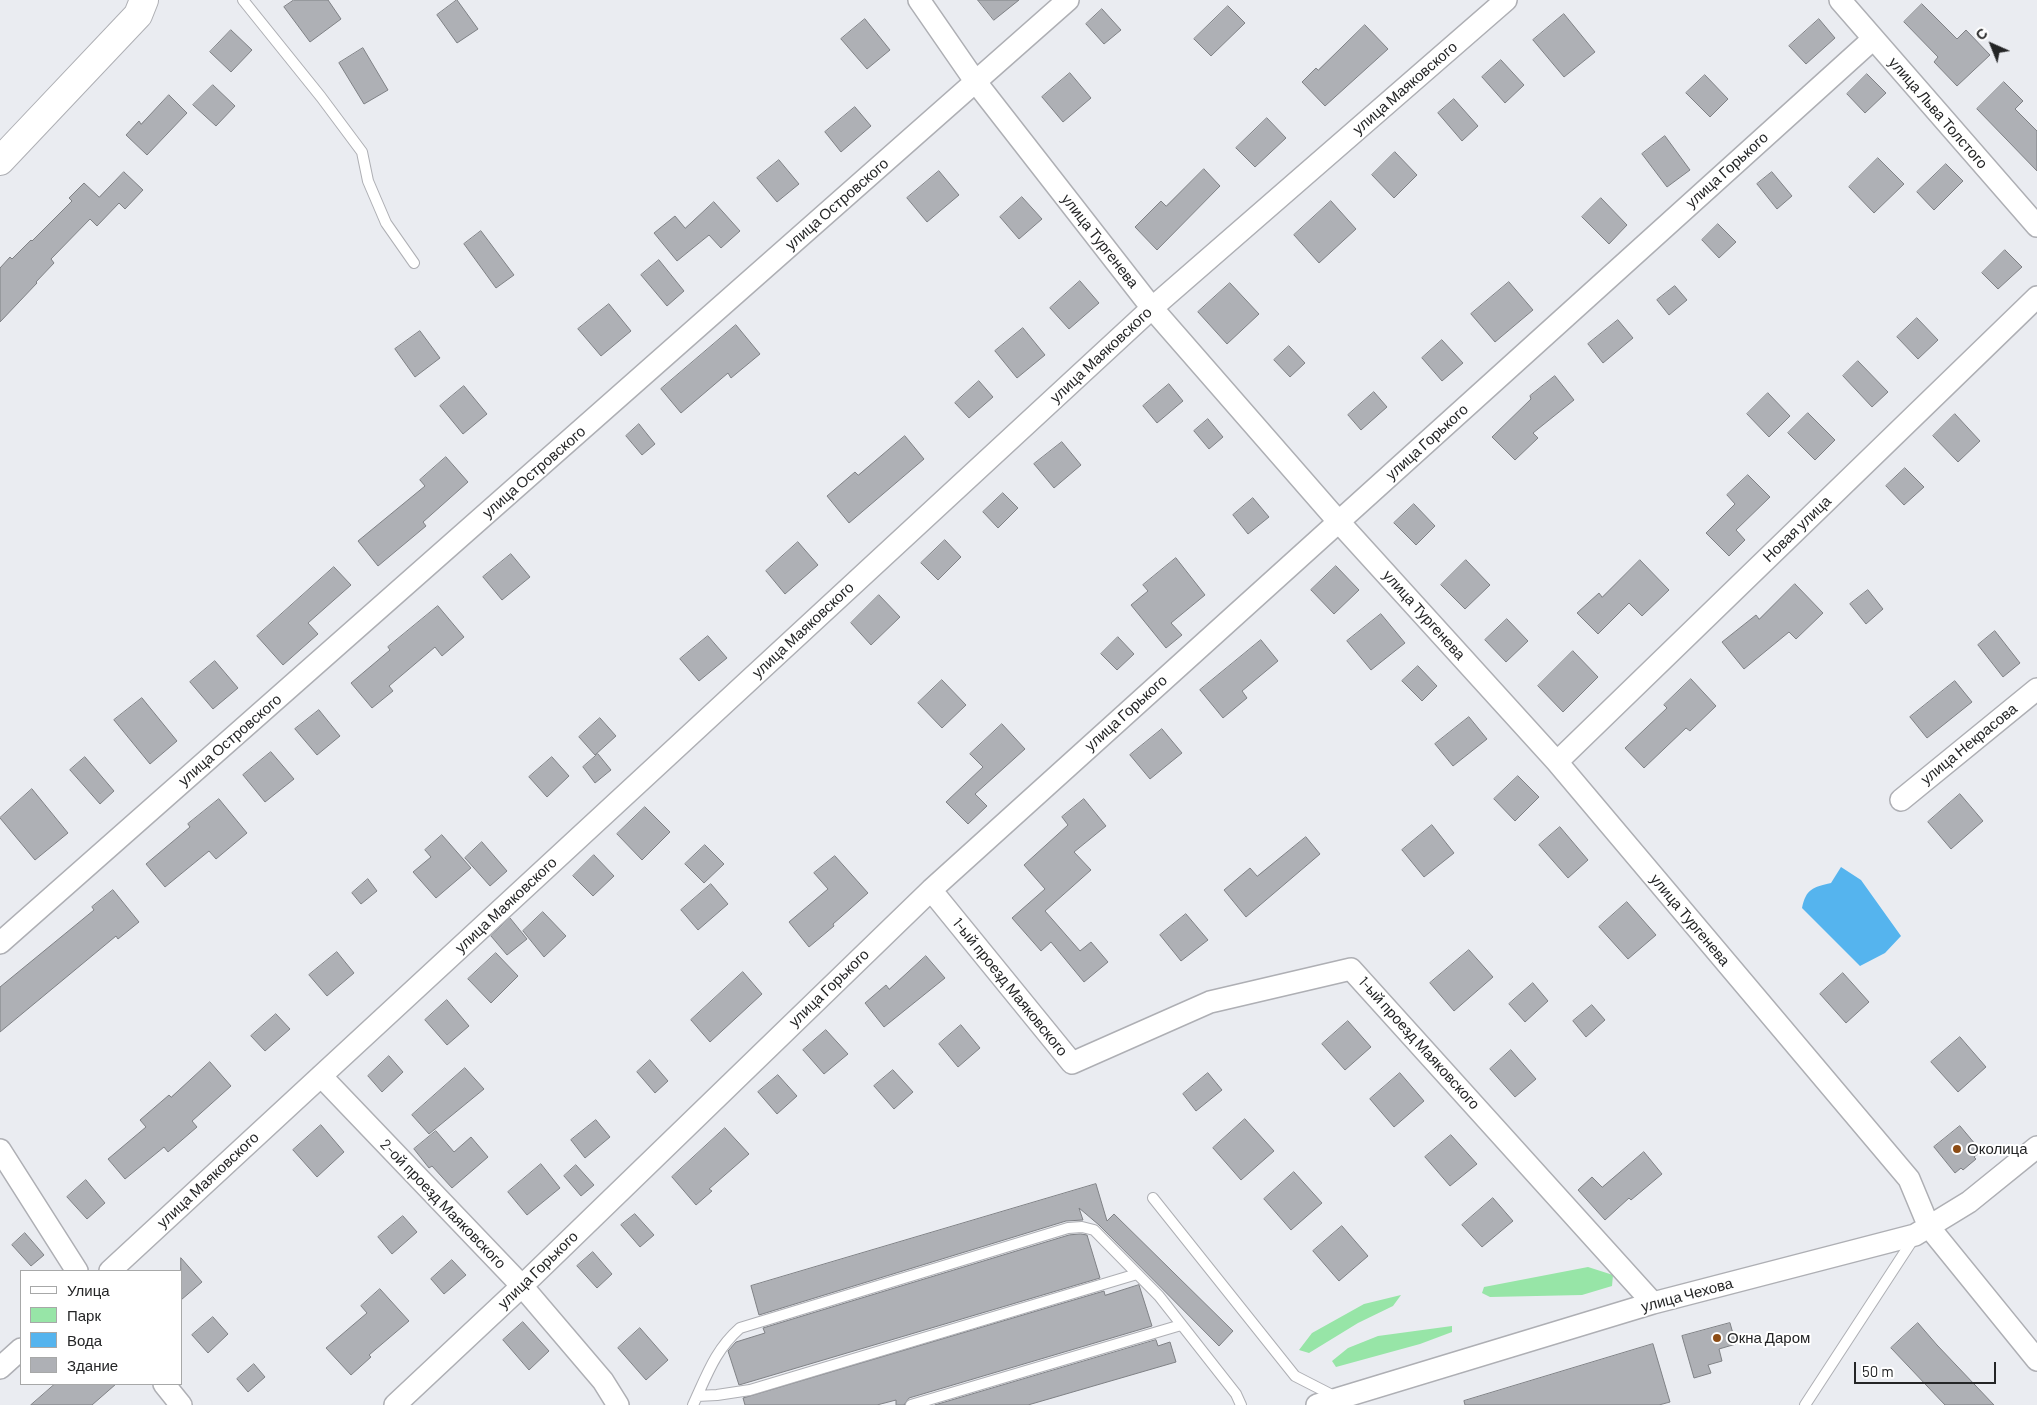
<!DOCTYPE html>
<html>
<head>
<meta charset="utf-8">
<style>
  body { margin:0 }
  #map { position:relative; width:2037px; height:1405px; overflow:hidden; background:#eaecf1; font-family:Barlow,sans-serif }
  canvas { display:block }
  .legend { position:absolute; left:20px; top:1270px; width:162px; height:115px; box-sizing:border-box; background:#fff; border:1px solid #a7a8a8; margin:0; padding:6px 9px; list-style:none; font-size:15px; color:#242526 }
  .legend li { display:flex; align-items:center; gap:10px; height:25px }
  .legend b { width:25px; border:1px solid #a7a8a8 }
  .north { position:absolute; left:1967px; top:20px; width:50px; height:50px; -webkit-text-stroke:4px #fff; paint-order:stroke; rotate:316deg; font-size:14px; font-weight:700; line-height:20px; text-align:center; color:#242526 }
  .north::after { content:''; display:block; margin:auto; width:18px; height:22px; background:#242526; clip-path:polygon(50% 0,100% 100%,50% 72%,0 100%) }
  .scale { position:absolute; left:1854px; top:1362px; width:142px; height:22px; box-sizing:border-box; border:2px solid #242526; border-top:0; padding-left:6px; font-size:15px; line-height:18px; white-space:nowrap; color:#242526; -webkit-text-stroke:4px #fff; paint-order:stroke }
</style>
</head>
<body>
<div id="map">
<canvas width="2037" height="1405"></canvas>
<ul class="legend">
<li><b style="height:6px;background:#fff"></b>Улица</li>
<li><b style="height:14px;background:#97e5a7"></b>Парк</li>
<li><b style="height:14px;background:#55b4ee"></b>Вода</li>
<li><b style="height:14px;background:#aeb0b5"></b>Здание</li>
</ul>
<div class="north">С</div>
<div class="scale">50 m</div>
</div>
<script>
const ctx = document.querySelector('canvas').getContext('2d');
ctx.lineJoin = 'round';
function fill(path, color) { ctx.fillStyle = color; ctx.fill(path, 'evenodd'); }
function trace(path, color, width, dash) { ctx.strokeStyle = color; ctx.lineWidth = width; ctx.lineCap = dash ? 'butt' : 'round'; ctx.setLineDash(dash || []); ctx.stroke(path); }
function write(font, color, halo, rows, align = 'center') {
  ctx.font = font + ' Barlow,sans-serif'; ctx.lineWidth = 4; ctx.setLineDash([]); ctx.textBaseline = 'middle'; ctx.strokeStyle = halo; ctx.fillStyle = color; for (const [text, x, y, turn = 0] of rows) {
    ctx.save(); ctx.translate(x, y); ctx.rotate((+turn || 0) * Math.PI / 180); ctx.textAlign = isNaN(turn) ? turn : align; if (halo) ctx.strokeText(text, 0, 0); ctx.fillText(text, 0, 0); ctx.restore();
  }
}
fill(new Path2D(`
  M1588 1267 1613 1275 1612 1286 1582 1295 1490 1297 1482 1293 1484 1287Z
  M1401 1295 1393 1306 1358 1323 1309 1353 1299 1350 1312 1333 1364 1304Z
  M1452 1326V1332L1420 1344 1336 1367 1332 1361 1348 1348 1378 1336Z`), '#97e5a7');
fill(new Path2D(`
  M1841 867 1861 880 1901 936 1885 953 1860 966 1802 908C1806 889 1813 887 1831 883Z`), '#55b4ee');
const building = new Path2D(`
  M294 0H328L341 19 310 42 284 7Z
  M457 0 478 29 457 43 437 15Z
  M978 0H1019L994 20Z
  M1922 4 1957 39 1966 30 1990 55 1957 86 1934 62 1938 57 1904 22Z
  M1228 6 1245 23 1211 56 1194 39Z
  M1102 9 1121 30 1104 44 1086 24Z
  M1564 14 1595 52 1564 77 1533 40Z
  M865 19 890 50 867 69 841 39Z
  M1819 19 1835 38 1806 64 1789 46Z
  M1365 25 1388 49 1325 106 1302 82 1316 68 1318 70Z
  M231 30 252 50 231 72 210 52Z
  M363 48 388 90 364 104 339 63Z
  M1501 60 1524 85 1505 103 1482 77Z
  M1070 73 1091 98 1063 122 1042 97Z
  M1867 74 1886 93 1865 113 1847 94Z
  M1705 75 1728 99 1710 117 1686 93Z
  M2004 82 2023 101 2015 109 2037 131V171L1977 109Z
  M213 85 235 106 216 126 193 105Z
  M169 95 187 113 147 155 126 135 139 121 141 124Z
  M1454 99 1478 126 1462 141 1438 113Z
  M855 107 871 126 841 152 825 132Z
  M1267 118 1286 138 1255 167 1236 148Z
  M1665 136 1690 170 1667 187 1642 154Z
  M1395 152 1417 175 1394 198 1372 175Z
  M1878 158 1904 184 1874 213 1849 187Z
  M779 160 799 184 777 202 757 178Z
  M1946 164 1963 181 1934 210 1917 192Z
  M1204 169 1220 186 1157 250 1135 227 1161 201 1166 206Z
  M939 171 959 195 927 222 907 198Z
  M124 172 143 190 125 209 119 203 97 226 90 219 51 259 54 263 36 282 37 283 0 322V268L10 257 12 259 31 240 32 241 72 201 69 198 84 183 99 197Z
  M1772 172 1792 196 1777 209 1757 184Z
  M1022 197 1042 219 1019 239 1000 217Z
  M1601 198 1627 225 1609 244 1582 217Z
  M1331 201 1356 229 1319 263 1294 235Z
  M714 202 740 231 721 248 709 235 677 261 654 233 675 216 685 228Z
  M1718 224 1736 242 1719 258 1702 240Z
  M481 231 514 275 496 288 464 244Z
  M2005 250 2022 267 1998 289 1982 273Z
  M659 260 684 291 667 306 641 275Z
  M1080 281 1099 303 1069 329 1050 308Z
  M1509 282 1533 310 1495 342 1471 314Z
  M1230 283 1259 314 1227 344 1198 312Z
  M1675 286 1687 300 1669 315 1657 300Z
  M609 304 631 331 601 356 578 329Z
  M1917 318 1938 340 1918 359 1897 337Z
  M1618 320 1633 338 1603 363 1588 344Z
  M736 325 760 354 731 378 728 373 681 413 661 389Z
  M1023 328 1045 355 1017 378 995 351Z
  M420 331 440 358 415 377 395 349Z
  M1442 340 1463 363 1442 381 1422 358Z
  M1289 346 1305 363 1290 377 1274 360Z
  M1858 361 1888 392 1872 407 1843 376Z
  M1555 376 1574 400 1533 433 1538 438 1515 460 1492 437 1531 399 1530 396Z
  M979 381 993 397 969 418 955 403Z
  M1169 384 1183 401 1157 423 1143 406Z
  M464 386 487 414 463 434 440 406Z
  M1374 392 1387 407 1361 430 1348 415Z
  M1768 393 1790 416 1769 437 1747 414Z
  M1808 413 1835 440 1815 460 1788 433Z
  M1955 414 1980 441 1958 462 1933 436Z
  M1208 419 1223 437 1209 449 1194 431Z
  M639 424 655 444 642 455 626 436Z
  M905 436 924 459 849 523 827 496 855 472 858 475Z
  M1062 442 1081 465 1054 488 1034 464Z
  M446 457 468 482 423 522 426 526 378 566 358 541 425 486 420 480Z
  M1905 468 1924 487 1904 505 1886 486Z
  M1748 475 1770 497 1736 530 1745 540 1729 556 1706 533 1735 504 1727 495Z
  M1003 493 1018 508 998 528 983 512Z
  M1253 498 1269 517 1248 534 1233 515Z
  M1414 504 1435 526 1416 545 1394 523Z
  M945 540 961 557 938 580 921 563Z
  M798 542 818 565 785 594 766 571Z
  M511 554 530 577 502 600 483 577Z
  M1176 558 1205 595 1171 623 1182 635 1166 648 1131 605 1148 591 1143 585Z
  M1466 560 1490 585 1465 609 1441 585Z
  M1640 560 1669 590 1642 616 1629 603 1598 634 1577 613 1599 593 1602 597Z
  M1336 566 1359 590 1334 614 1311 590Z
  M334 567 351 585 308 623 318 634 283 665 257 636Z
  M1795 584 1823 613 1796 639 1789 632 1744 669 1722 642 1756 615 1759 619Z
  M1868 590 1883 609 1866 624 1850 604Z
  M879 595 900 617 871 645 851 623Z
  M438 606 464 637 442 656 435 647 389 686 393 691 372 708 351 683 390 650 388 647Z
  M1381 614 1405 643 1371 670 1347 641Z
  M1507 619 1528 641 1506 662 1485 640Z
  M1995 631 2020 663 2003 677 1978 645Z
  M708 636 727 658 699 681 680 659Z
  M1118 637 1134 654 1117 670 1101 654Z
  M1261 640 1278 661 1242 691 1247 698 1223 718 1200 690Z
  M1573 651 1598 677 1563 712 1538 686Z
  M215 661 238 688 213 709 190 682Z
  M1418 666 1437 686 1422 701 1402 681Z
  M1691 679 1716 706 1690 731 1686 728 1644 768 1625 748 1667 708 1664 705Z
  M942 680 966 705 942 728 918 703Z
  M1955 681 1972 702 1927 738 1910 717Z
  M142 698 177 741 150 764 114 720Z
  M319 710 340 736 317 755 295 729Z
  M1469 717 1487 739 1453 766 1435 744Z
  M600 718 616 736 595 755 579 737Z
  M1002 724 1025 749 975 794 987 806 968 824 946 802 983 767 970 754Z
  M1162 729 1182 753 1150 779 1130 755Z
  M271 752 294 779 265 802 243 775Z
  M598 754 611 770 595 783 583 767Z
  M85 757 114 791 100 804 70 770Z
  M552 757 569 776 547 797 529 777Z
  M1518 776 1539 797 1515 821 1494 799Z
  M32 789 68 833 35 860 0 818Z
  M1960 794 1983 821 1951 849 1928 822Z
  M219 799 247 833 216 859 209 851 165 887 146 864 190 827 188 824Z
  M1084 799 1106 826 1074 852 1091 870 1045 911 1080 951 1091 942 1108 962 1084 982 1051 942 1041 951 1012 918 1045 889 1024 865 1068 825 1062 817Z
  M645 807 670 832 642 860 617 834Z
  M1432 825 1454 853 1424 877 1402 850Z
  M1560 827 1588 860 1568 878 1539 845Z
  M442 835 471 868 436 898 413 872 431 857 425 850Z
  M1306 837 1320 854 1246 917 1224 890 1250 868 1257 876Z
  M482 842 507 871 490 886 465 858Z
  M705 845 724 864 704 883 685 864Z
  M594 855 614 876 593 896 573 876Z
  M835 856 868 893 833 924 834 926 809 947 789 922 828 889 814 873Z
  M368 879 377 891 361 904 352 893Z
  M711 884 728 904 698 930 681 910Z
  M113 890 139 922 118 939 116 936 0 1032V987L94 910 92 907Z
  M1627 902 1656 935 1628 959 1599 927Z
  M543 912 566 936 544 957 523 931Z
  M1186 914 1208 940 1181 961 1160 935Z
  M510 918 527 939 507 955 491 936Z
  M1469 950 1493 977 1454 1011 1430 983Z
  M337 952 354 973 327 996 309 975Z
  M496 953 518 976 491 1003 468 979Z
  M926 956 945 978 884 1027 865 1003 886 985 889 989Z
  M743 972 762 994 710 1042 691 1020Z
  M1843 973 1869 1002 1846 1023 1820 994Z
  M1533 983 1548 1001 1525 1022 1509 1004Z
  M447 1000 469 1026 447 1045 425 1020Z
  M1592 1005 1605 1020 1586 1037 1573 1021Z
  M276 1014 290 1029 265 1051 251 1036Z
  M1348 1021 1371 1047 1345 1070 1322 1044Z
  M961 1025 980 1048 958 1067 939 1044Z
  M826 1030 848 1054 824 1074 803 1050Z
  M1960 1037 1986 1067 1958 1092 1931 1062Z
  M1511 1050 1536 1079 1515 1097 1490 1069Z
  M389 1056 403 1072 382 1092 368 1076Z
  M650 1060 668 1081 655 1093 637 1072Z
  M210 1062 231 1086 192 1121 197 1127 168 1152 164 1147 125 1179 108 1159 146 1127 140 1120 169 1095 171 1097Z
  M465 1068 484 1089 429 1134 412 1115Z
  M893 1070 913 1092 894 1109 874 1086Z
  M1208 1073 1222 1090 1196 1111 1183 1094Z
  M1400 1073 1424 1101 1394 1127 1370 1099Z
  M778 1075 797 1096 777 1114 758 1092Z
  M1245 1119 1274 1151 1241 1180 1213 1148Z
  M596 1120 610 1137 585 1158 571 1140Z
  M321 1125 344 1152 317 1177 293 1150Z
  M1960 1126 1981 1151 1974 1157 1976 1159 1963 1170 1961 1168 1955 1173 1934 1147Z
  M725 1128 749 1154 709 1189 712 1191 696 1205 672 1177Z
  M436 1131 454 1152 471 1137 488 1157 452 1188 432 1166 429 1168 414 1149Z
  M1451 1135 1477 1164 1450 1186 1425 1157Z
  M1644 1152 1662 1174 1631 1200 1629 1198 1605 1220 1578 1190 1592 1177 1602 1187Z
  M541 1164 560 1188 527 1215 508 1192Z
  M576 1165 594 1185 581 1196 564 1176Z
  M1294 1172 1322 1203 1291 1230 1264 1199Z
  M86 1180 105 1203 87 1219 67 1197Z
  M1096 1184 1107 1221 1114 1214 1233 1331 1219 1346 1099 1225 1079 1208 1083 1220 1066 1221 759 1315 751 1286Z
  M1493 1198 1513 1221 1482 1247 1462 1225Z
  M635 1214 654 1235 640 1247 621 1225Z
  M403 1216 417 1232 392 1254 378 1237Z
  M1342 1226 1368 1256 1339 1281 1313 1251Z
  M25 1233 44 1255 31 1266 12 1245Z
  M1081 1234 1087 1235 1100 1278 739 1385 728 1351 736 1342 765 1333 763 1328 1069 1235Z
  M593 1252 612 1274 597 1288 577 1266Z
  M181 1258 202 1282 181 1300Z
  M452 1260 466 1275 444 1294 431 1279Z
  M1139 1285 1152 1326 909 1398 904 1405H896V1400L877 1405H745L743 1398 1104 1291 1105 1295Z
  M380 1289 409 1321 369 1355 371 1357 351 1375 326 1348 367 1313 361 1306Z
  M213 1317 228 1334 208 1353 192 1335Z
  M523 1322 549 1351 529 1370 503 1340Z
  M1730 1323 1736 1344 1719 1349 1722 1361 1708 1365 1711 1373 1694 1378 1682 1336Z
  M1918 1323 1937 1345 1994 1405H1945L1891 1348Z
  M640 1328 668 1360 646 1380 618 1348Z
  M1156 1340 1158 1346 1170 1342 1176 1362 1028 1405H935Z
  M1653 1344 1670 1402 1659 1405H1465L1464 1401Z
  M254 1364 265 1377 248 1392 237 1379Z
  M55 1384H116L92 1405H31Z`);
fill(building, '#aeb0b5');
trace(building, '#7f8185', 1);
const service = new Path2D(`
  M243 0 321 97 362 152 368 181 386 223 414 263
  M1153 1198 1295 1376 1336 1397
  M697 1396 717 1395 750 1390 1137 1274
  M693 1405C707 1375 715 1350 740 1328L1068 1228 1082 1227 1094 1230 1159 1296 1236 1394 1241 1405
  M911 1405 1181 1325
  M1805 1405 1914 1238`);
const minor = new Path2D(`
  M919 0 975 81 1152 308 1338 521 1557 762 1909 1179 1929 1227 2037 1360
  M1840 0 2037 226
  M1557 762 2037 297
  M1901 800 2037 689
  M931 890 1072 1063 1210 1002 1351 969 1653 1303
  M0 943 1068 0
  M321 1076 522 1286 603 1381 618 1405
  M0 1150 77 1271
  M110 1271 1152 308 1506 0
  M0 1368 21 1349
  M164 1384 181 1405
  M395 1405 522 1286 931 890 1873 39
  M1317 1405 1653 1303 1915 1235 1969 1202 2037 1147`);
const secondary = new Path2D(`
  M0 161 138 15 144 0`);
trace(service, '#aeafb4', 12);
trace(minor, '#aeafb4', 24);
trace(secondary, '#aeafb4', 30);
trace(service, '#fff', 10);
trace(minor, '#fff', 21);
trace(secondary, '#fff', 28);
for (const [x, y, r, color] of [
  [1957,1149,5,"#8c4c15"],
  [1717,1338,5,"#8c4c15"]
]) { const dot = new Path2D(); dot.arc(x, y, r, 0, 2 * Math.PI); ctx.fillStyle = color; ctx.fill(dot); trace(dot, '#fff', 2); }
write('15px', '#242526', '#fff', [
  ["улица Маяковского",1405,88,-41],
  ["улица Льва Толстого",1938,113,49],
  ["улица Горького",1727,170,-42],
  ["улица Островского",837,204,-41],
  ["улица Тургенева",1100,241,52],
  ["улица Маяковского",1101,355,-43],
  ["улица Горького",1427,442,-42],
  ["улица Островского",534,472,-41],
  ["Новая улица",1797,529,-44],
  ["улица Тургенева",1424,615,48],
  ["улица Маяковского",803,630,-43],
  ["улица Горького",1126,713,-42],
  ["улица Островского",230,740,-41],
  ["улица Некрасова",1969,744,-39],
  ["улица Маяковского",506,905,-43],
  ["улица Тургенева",1690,920,50],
  ["1-ый проезд Маяковского",1010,987,51],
  ["улица Горького",829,988,-44],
  ["1-ый проезд Маяковского",1419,1043,48],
  ["улица Маяковского",208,1180,-43],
  ["2-ой проезд Маяковского",443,1204,46],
  ["улица Горького",538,1270,-44],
  ["улица Чехова",1687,1295,-15]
]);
write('15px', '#242526', '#fff', [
  ["Околица",1967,1149],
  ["Окна Даром",1727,1338]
], 'left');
</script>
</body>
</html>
